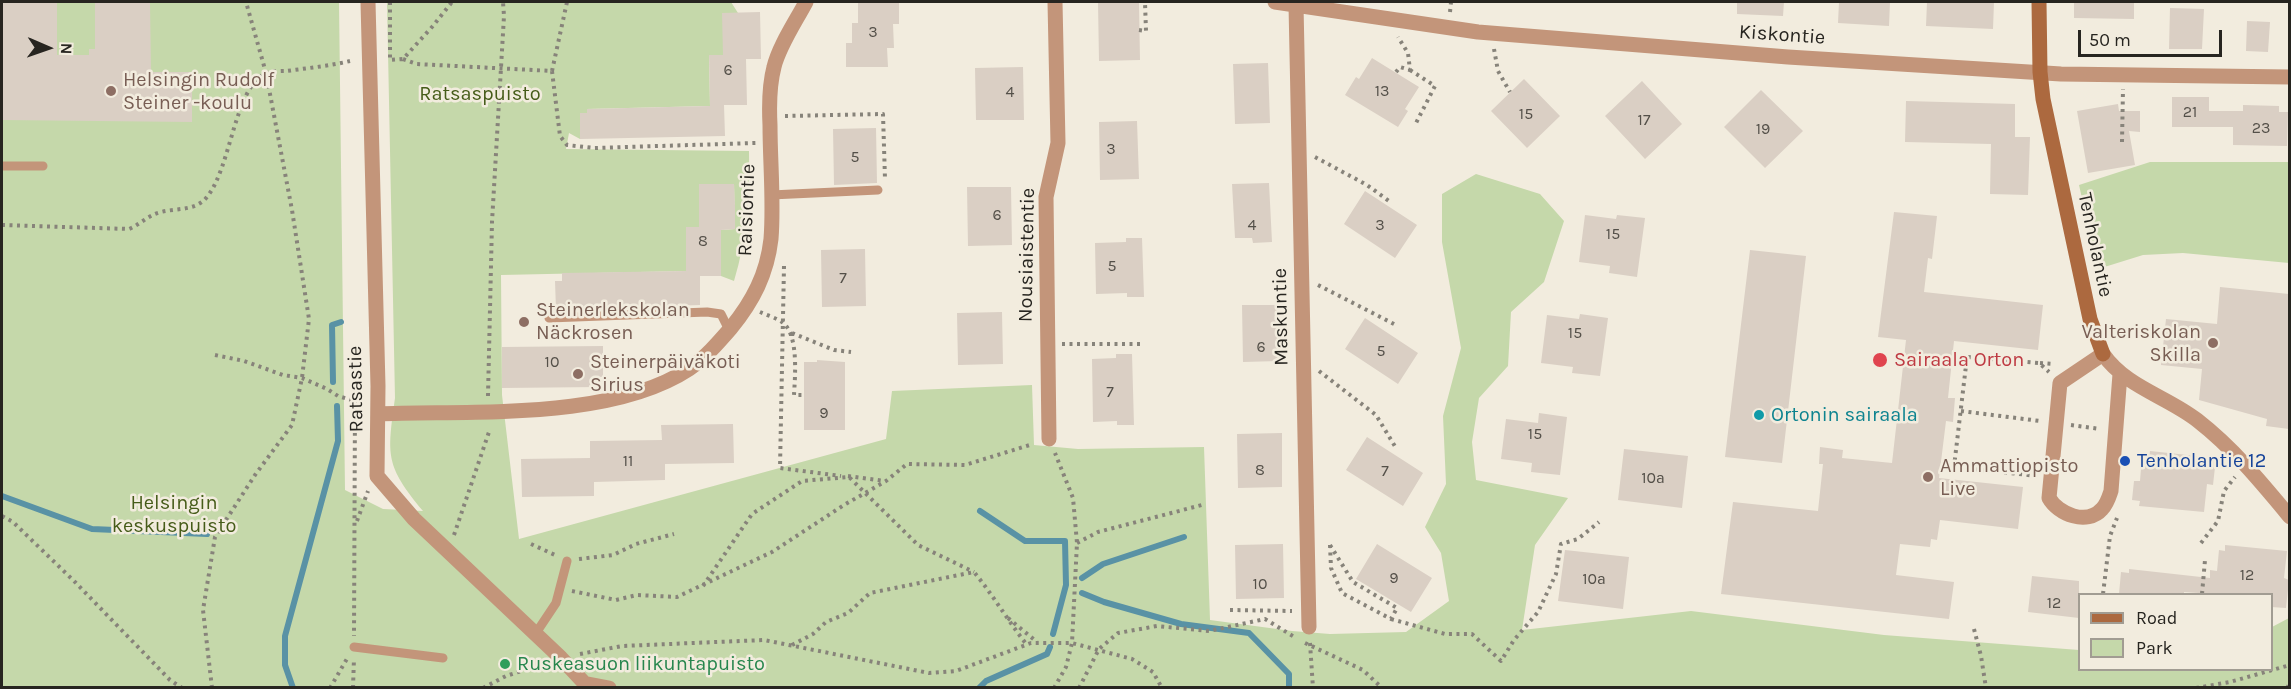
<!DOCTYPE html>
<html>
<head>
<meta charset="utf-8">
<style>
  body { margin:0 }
  #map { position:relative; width:2291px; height:689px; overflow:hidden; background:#f2ecde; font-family:Karla,sans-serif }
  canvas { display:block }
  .frame { position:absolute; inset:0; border:3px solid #272520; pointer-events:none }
  .legend { position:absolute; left:2078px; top:593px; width:195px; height:78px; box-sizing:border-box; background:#f2ecde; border:2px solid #a19c92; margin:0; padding:8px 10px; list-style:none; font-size:18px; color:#272520 }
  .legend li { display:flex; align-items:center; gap:12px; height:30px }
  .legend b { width:30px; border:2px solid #a19c92 }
  .north { position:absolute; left:18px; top:18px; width:60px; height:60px; -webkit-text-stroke:4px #f2ecde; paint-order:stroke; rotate:92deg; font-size:16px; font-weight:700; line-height:24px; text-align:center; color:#272520 }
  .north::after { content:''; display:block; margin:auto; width:21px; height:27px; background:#272520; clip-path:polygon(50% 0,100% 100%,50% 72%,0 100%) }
  .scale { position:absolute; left:2078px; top:30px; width:144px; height:27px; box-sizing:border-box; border:3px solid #272520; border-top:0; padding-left:8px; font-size:18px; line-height:21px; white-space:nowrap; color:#272520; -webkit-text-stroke:4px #f2ecde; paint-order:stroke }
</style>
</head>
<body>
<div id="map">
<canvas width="2291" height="689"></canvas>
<div class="frame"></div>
<ul class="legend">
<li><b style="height:8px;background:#ac693f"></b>Road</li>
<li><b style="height:16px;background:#c5d8aa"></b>Park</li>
</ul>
<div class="north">N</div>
<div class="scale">50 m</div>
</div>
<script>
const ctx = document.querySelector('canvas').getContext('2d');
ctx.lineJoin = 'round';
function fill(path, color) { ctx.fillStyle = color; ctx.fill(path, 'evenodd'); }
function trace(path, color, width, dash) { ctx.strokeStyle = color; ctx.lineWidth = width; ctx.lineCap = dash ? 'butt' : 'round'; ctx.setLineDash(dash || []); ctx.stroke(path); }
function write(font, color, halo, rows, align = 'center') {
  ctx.font = font + ' Karla,sans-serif'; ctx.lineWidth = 5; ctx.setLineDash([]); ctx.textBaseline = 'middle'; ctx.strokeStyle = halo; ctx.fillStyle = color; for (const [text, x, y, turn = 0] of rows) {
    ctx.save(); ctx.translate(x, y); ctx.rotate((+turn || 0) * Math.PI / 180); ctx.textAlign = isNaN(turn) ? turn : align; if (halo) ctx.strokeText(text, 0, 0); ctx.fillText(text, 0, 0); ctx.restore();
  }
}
fill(new Path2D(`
  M2 2H339L345 490 383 509 423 511C385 465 387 456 395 398L387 2H731L738 13 723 55 709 56 710 106 587 109V113H580V139L569 133 566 149 749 151C750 196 747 238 734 281L721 276V230L735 229 734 184 699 185V227L686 228V271L501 275 502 395 519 539 886 439 892 391 1032 385 1034 445 1078 449 1204 447 1210 620 1292 631 1330 634 1406 632 1449 601 1441 553 1425 527 1446 484 1443 416 1461 348 1442 242V194L1476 174 1540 194 1564 221 1544 282 1511 312 1508 366 1479 398 1472 442 1476 480 1568 498 1535 545 1522 630 1691 611 1884 635 2079 650 2080 670H2272V627L2289 618V687H2Z
  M2150 162H2289V263L2183 253 2143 255 2098 269 2079 185Z`), '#c5d8aa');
trace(new Path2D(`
  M333 382 332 325 341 322
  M2 496 92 529 207 534
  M980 511 1025 541H1065L1066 585 1053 634
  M1082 578 1103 564 1184 537
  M1082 593 1104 602 1181 624 1249 633 1289 674V688
  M293 688 285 665V636L338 441 337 406
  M979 688 986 681 1047 654 1050 647`), '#5992a5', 6);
fill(new Path2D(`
  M2 2H57V55H89V49H95V2H150L151 72H192V122L2 120Z
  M899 2V24H893L894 48H887L888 67H846V43H852V23H858V3Z
  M1098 2H1139L1140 60 1099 61Z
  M1737 2H1784L1783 16 1737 14Z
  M1839 2H1890L1889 26 1838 23Z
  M1927 2H1994L1993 29 1926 26Z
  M2074 2H2134V19L2074 18Z
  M2170 8 2204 9 2202 49H2169Z
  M760 12 761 59H746L747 105H724L725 136 580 139V113H587V109L710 106 709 55H723L722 13Z
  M2247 21 2270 22 2268 52 2246 51Z
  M1372 58 1419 87 1405 109 1408 111 1398 127 1345 95 1356 77 1359 79Z
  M1268 63 1270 123 1235 124 1233 64Z
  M1023 67 1024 120H976L975 68Z
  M1524 79 1560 116 1527 148 1491 111Z
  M1642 81 1682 124 1645 159 1605 116Z
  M1761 90 1803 131 1765 168 1724 127Z
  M2172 97H2209V111H2243V105L2279 106V112H2288L2287 146 2233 145V127H2172Z
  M1906 101 2015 104V137H2030L2028 195 1990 194 1991 144 1905 142Z
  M2118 104 2119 111H2140V132L2129 131 2135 165 2088 173 2077 111Z
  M1137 121 1139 179 1100 180 1099 122Z
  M876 128 877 183 834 185 833 129Z
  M1269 183 1272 242 1253 243 1252 238H1235L1232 184Z
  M699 184H734L735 206V229L721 230V276H700V305L556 310 555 281H562V273L686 271V227H699Z
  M967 187H1011L1012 245 968 246Z
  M1365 191 1417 225 1395 258 1344 224Z
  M1894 212 1937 216 1932 259 1928 258 1924 292 2043 305 2038 350 1954 341 1948 398H1955L1953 422 1946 421 1939 478 2023 487 2018 529 1940 520 1937 540 1931 539 1930 547 1900 544 1896 575 1954 582 1949 619 1721 594 1733 502 1818 511 1823 464H1819L1820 447 1843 450 1842 458 1892 463 1906 340 1878 337Z
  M1585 215 1616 219 1617 215 1645 218 1637 277 1609 273 1610 266 1579 262Z
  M1126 238H1142L1144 297H1127V293L1096 294 1095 243 1126 242Z
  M865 249 866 306 822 307 821 250Z
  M1750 250 1806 256 1782 463 1725 457Z
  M2220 287 2289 294V429L2266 426 2267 419 2199 400 2202 369 2161 365 2166 319 2217 324Z
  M1242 305H1278L1279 361 1243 362Z
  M1002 312 1003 364 958 365 957 313Z
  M1580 314 1608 318 1600 376 1572 373 1573 367 1541 363 1547 315 1579 319Z
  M1365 318 1418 353 1398 384 1345 349Z
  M603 346V377H598V387L502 388V347Z
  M1116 354H1132L1134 425H1117V421L1093 422 1092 359 1116 358Z
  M817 360 845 362V430H804V362H817Z
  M1539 413 1567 417 1560 475 1531 472 1532 463 1501 459 1506 419 1538 423Z
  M733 424 734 463 665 464V480L594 482V496L522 497 521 459 590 458V441L662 440 661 425Z
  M1282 433V487L1238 488 1237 434Z
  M1367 437 1423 473 1403 506 1346 470Z
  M1624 449 1688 456 1682 508 1618 500Z
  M2150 451 2216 458 2213 485 2207 484 2204 512 2139 506 2140 501 2132 500 2134 481H2140L2142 456 2149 457Z
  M1283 544 1284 598 1236 599 1235 545Z
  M1377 544 1432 578 1411 612 1356 579Z
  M2225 545 2287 551 2284 578 2289 580 2286 608 2271 607V594H2213L2184 592V594H2119L2121 572 2129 573V569L2210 578V570L2217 571 2219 550 2225 551Z
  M1565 550 1629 557 1623 609 1558 601Z
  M2032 576 2079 581V618L2028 612Z`), '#dacfc4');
trace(new Path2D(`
  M390 2V60L403 59 432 27 452 2
  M1450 12 1451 2
  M1139 30 1146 31 1145 2
  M1494 49 1498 71 1510 92
  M403 59 417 64 552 71 567 2
  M1410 70 1435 86 1416 123
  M552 71 560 136 567 145 594 148 756 143
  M1396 72 1400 67 1410 70 1408 53 1398 37
  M785 116 883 114 885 179
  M2122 142 2123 89
  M1315 157 1367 185 1389 201
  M2 225 129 229C141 224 148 215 161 212 177 208 196 211 207 197 231 167 234 91 264 74 270 71 280 71 287 71 308 68 329 66 350 61
  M784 266 780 468 841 476
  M1318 285 1394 324
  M760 312C767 315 776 318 782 322 799 334 795 376 794 395H804
  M792 333 834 350 851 352
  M1062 344H1142
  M215 355 244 361 283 375 302 378 327 389 338 396 355 401 354 636
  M2040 363 2054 364
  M1319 371 1376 415 1396 448
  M488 396 492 222 504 16 503 2
  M1961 411 2040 421
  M2071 425 2100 429
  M848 476 885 481
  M2037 476 1954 467 1967 357 2039 363 2049 372
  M2 516 13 522 74 581 170 680 182 688
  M357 521 368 491
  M454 535 490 429
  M1077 543 1098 532 1202 505
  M2201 543 2218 521 2224 491 2235 477
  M531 544 555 555
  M1330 545 1353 582 1397 608 1391 619 1342 593 1331 568Z
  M579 559 613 555 636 544 674 534
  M703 586 752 514 802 481 849 477 918 545 974 572
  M572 591 616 600 637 595 677 597 772 552 844 505 886 481 907 464 965 465 1033 444
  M2103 594 2110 536 2117 518
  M2202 594 2205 560
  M1230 610 1292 611
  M1008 618 1037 642
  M1391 619 1445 634H1472L1501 661 1514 640 1538 612 1556 574 1561 544 1578 539 1599 522
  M1974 629 1981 656 1986 688
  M1305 643 1363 670 1382 688
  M1310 643 1313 688
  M792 645 813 634 826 622 848 613 870 593 974 572C993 595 1008 621 1027 645
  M580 654 622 646 764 640 929 673 956 671 1031 643H1072L1132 659 1153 672 1162 688
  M212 688 203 610 215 537 255 475 292 425 302 378 309 319 292 210 266 73 246 2
  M330 688 348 657
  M353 688 354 658
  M483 688 506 676 543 664
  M1054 688 1066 667 1072 643 1077 543 1073 498 1055 453
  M1079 688 1099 649 1118 633 1157 626 1209 631 1265 619 1296 638
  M2196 688 2230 682 2290 665
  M2287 688 2290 683`), '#87837a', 4, [3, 4.5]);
trace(new Path2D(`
  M2 166H43
  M771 195 878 190
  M549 318 707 312 721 314 729 330
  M536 633 556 603 567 561
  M354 647 443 658`), '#c3957a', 9);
trace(new Path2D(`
  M368 2 378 386 377 476 414 519 561 658 589 688
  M1275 2 1478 32 1788 57 2061 74 2290 77
  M1296 5 1309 627
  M2120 374 2111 491C2109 497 2107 504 2102 509 2087 526 2058 514 2049 498L2060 383 2103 354C2126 387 2166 396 2197 420 2233 448 2261 482 2290 517
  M378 414C470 410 610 421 689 369 705 358 718 343 731 328 753 301 767 274 771 239 774 202 770 162 770 125 769 105 769 86 774 67 779 46 796 21 806 2
  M1049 439 1046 197 1058 143 1055 2
  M588 684 609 688`), '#c3957a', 15);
trace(new Path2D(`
  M2039 2 2040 72 2043 99 2090 319 2103 354`), '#ac693f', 15);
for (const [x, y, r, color] of [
  [111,91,6,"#8d6e63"],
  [524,322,6,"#8d6e63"],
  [2213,343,6,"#8d6e63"],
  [1880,360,8,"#e0444e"],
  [578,374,6,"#8d6e63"],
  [1759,415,6,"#0f9aa8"],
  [2125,461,6,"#1a4fb4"],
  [1928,477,6,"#8d6e63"],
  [505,664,6,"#2e9e5b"]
]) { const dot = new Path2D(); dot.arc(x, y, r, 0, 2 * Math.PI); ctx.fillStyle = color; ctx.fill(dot); trace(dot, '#f2ecde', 2); }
write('16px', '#545049', null, [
  ["3",873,32],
  ["6",728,70],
  ["13",1382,91],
  ["4",1010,92],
  ["21",2190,112],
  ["15",1526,114],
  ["17",1644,120],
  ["23",2261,128],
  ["19",1763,129],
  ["3",1111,149],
  ["5",855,157],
  ["6",997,215],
  ["4",1252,225],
  ["3",1380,225],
  ["15",1613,234],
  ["8",703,241],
  ["5",1112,266],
  ["7",843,278],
  ["15",1575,333],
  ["6",1261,347],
  ["5",1381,351],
  ["10",552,362],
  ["7",1110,392],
  ["9",824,413],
  ["15",1535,434],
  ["11",628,461],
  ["8",1260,470],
  ["7",1385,471],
  ["10a",1653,478],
  ["12",2247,575],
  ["9",1394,578],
  ["10a",1594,579],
  ["10",1260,584],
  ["12",2054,603]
]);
write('20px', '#272520', '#f2ecde', [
  ["Kiskontie",1782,35,4],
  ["Raisiontie",747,210,-88],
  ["Tenholantie",2095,245,78],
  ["Nousiaistentie",1027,255,-89],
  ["Maskuntie",1281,317,-91],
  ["Ratsastie",356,389,-91]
]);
write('20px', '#785e54', '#f2ecde', [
  ["Helsingin Rudolf",123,80],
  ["Steiner -koulu",123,103],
  ["Steinerlekskolan",536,310],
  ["Näckrosen",536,333],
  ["Valteriskolan",2201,332,"right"],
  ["Skilla",2201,355,"right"],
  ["Steinerpäiväkoti",590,362],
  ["Sirius",590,385],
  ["Ammattiopisto",1940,466],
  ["Live",1940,489]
], 'left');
write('20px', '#465c19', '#f2ecde', [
  ["Ratsaspuisto",480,94],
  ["Helsingin",174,503],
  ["keskuspuisto",174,526]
]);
write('20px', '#be3a42', '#f2ecde', [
  ["Sairaala Orton",1894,360]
], 'left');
write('20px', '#0d838f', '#f2ecde', [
  ["Ortonin sairaala",1771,415]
], 'left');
write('20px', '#164399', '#f2ecde', [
  ["Tenholantie 12",2137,461]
], 'left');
write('20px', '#27864d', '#f2ecde', [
  ["Ruskeasuon liikuntapuisto",517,664]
], 'left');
</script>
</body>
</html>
